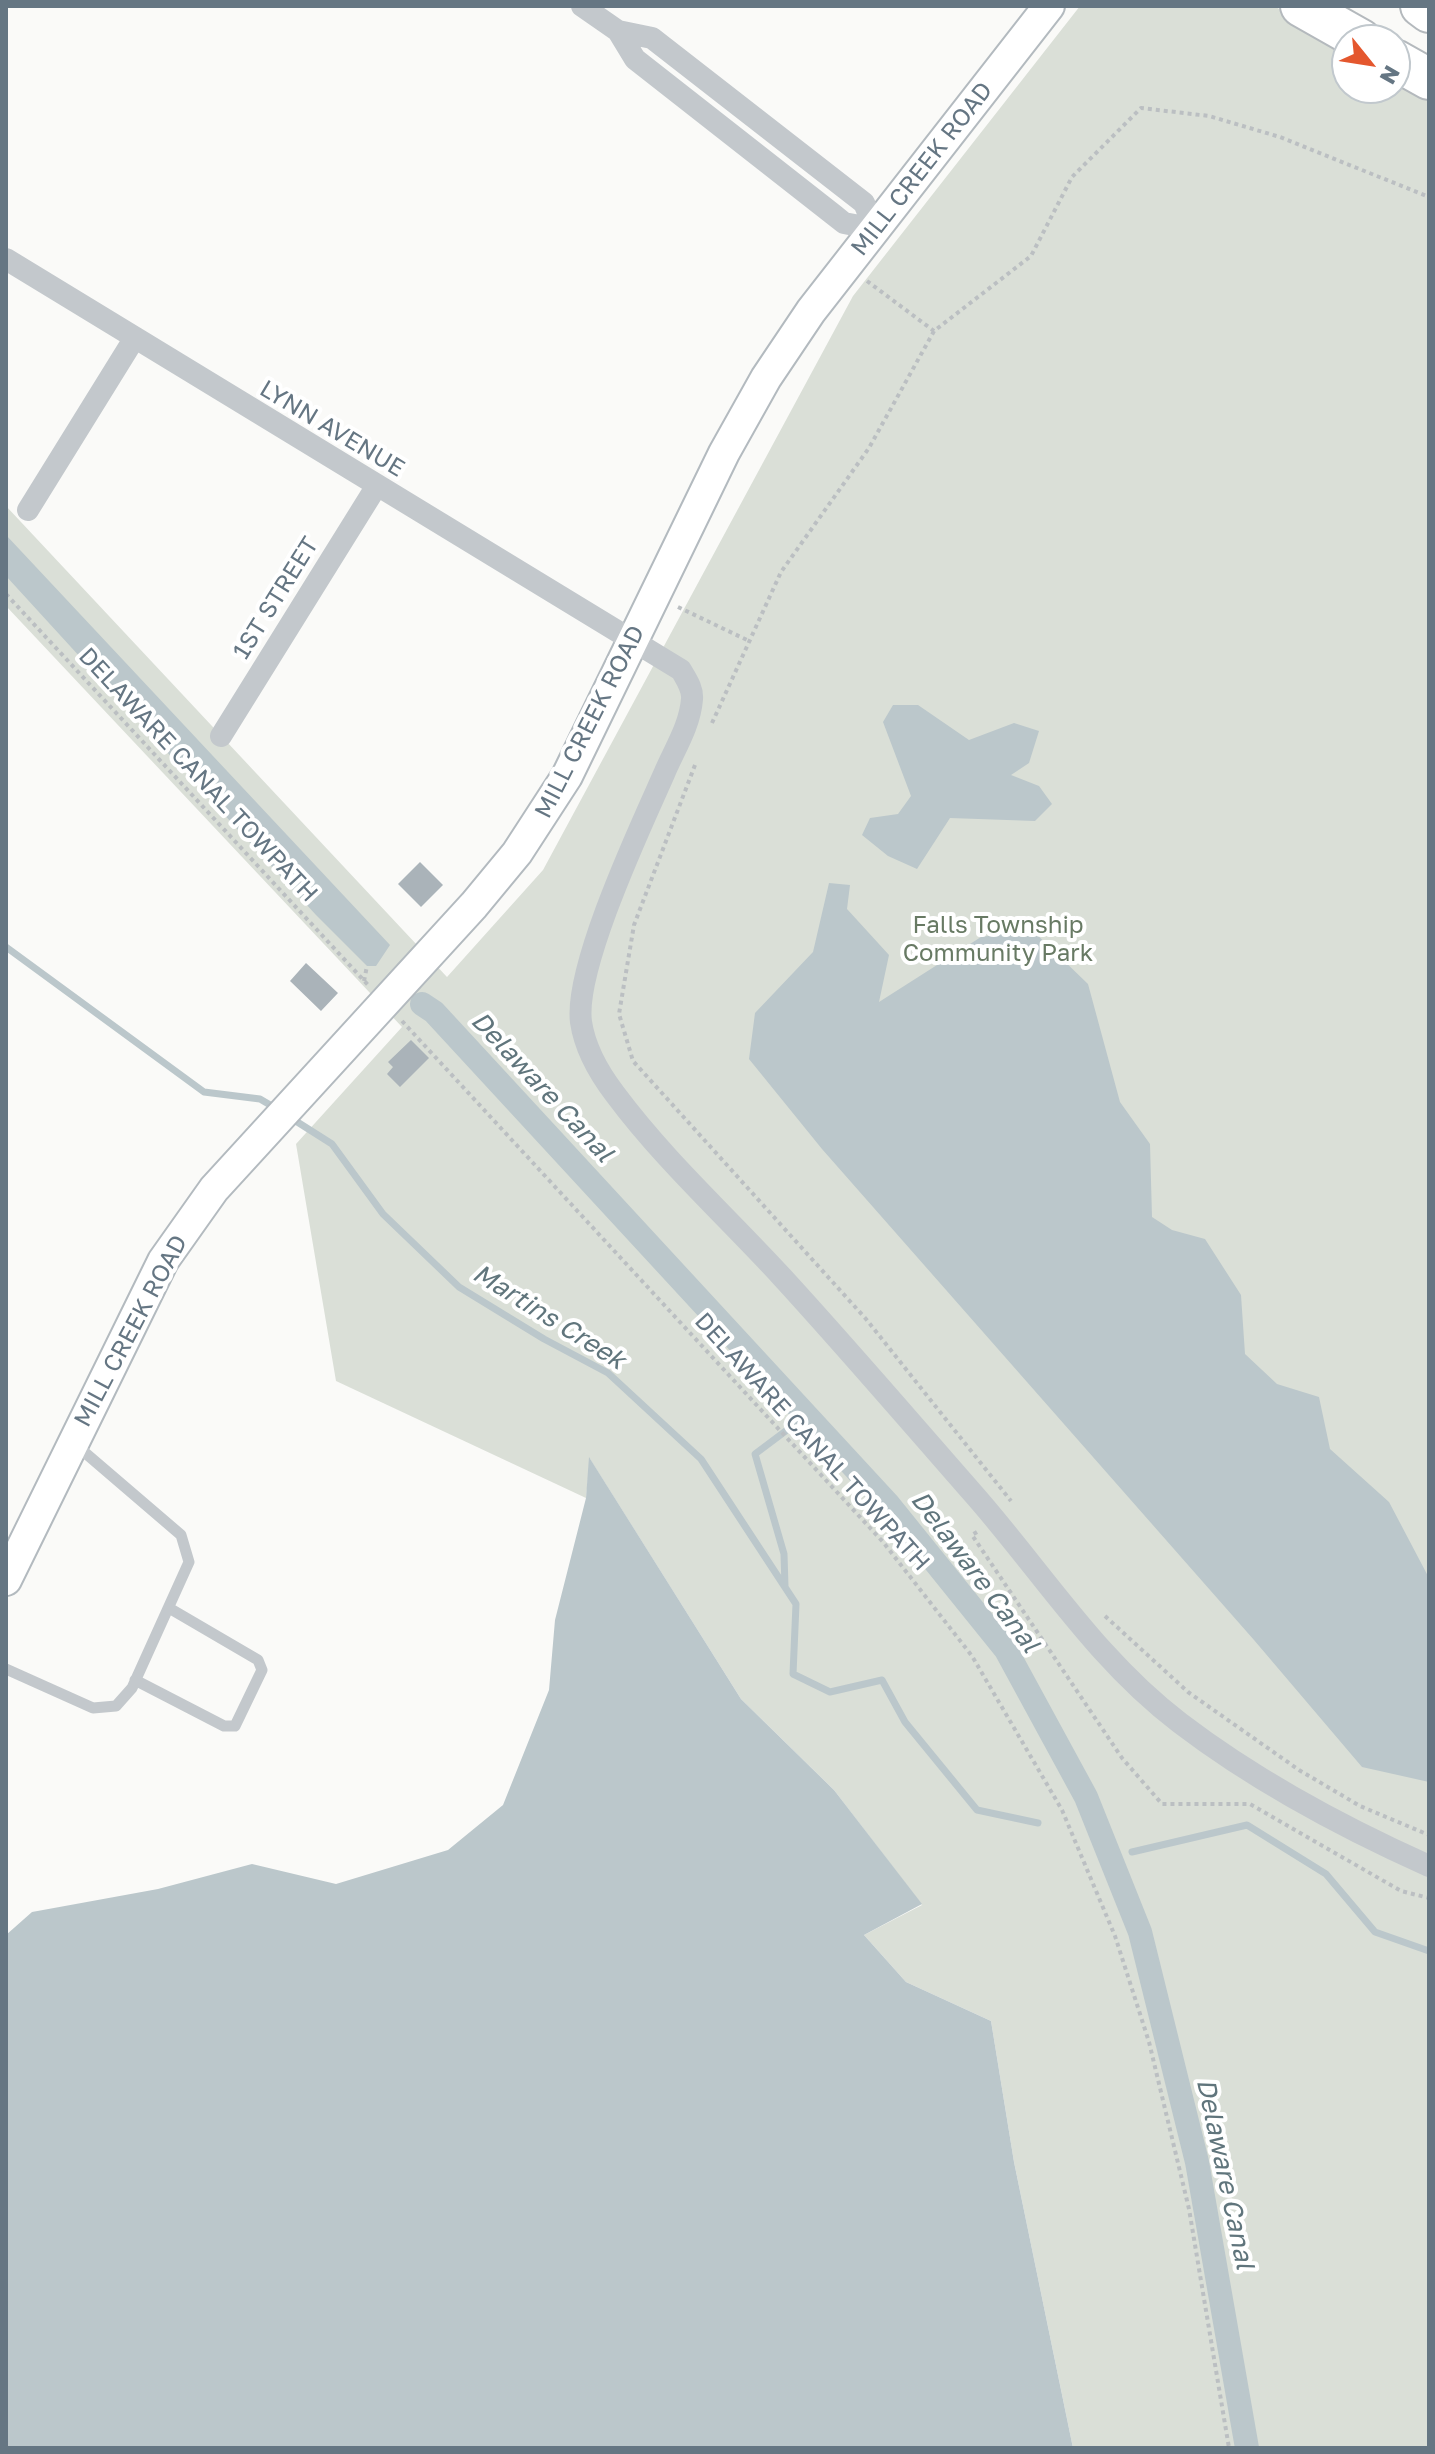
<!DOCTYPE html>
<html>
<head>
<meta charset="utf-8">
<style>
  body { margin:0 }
  #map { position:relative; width:1435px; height:2454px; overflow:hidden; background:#fafaf8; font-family:"Golos Text",sans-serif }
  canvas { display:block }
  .frame { position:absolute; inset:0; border:8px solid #657683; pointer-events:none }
  .north { position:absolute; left:1331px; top:24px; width:80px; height:80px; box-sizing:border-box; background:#fff; border:2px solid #c1c8cd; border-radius:50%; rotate:120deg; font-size:22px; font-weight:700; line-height:32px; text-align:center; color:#657683 }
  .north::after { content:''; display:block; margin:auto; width:28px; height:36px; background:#e4572e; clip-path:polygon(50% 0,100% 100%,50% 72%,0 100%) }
</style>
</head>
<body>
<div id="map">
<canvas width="1435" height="2454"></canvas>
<div class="frame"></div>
<div class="north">N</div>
</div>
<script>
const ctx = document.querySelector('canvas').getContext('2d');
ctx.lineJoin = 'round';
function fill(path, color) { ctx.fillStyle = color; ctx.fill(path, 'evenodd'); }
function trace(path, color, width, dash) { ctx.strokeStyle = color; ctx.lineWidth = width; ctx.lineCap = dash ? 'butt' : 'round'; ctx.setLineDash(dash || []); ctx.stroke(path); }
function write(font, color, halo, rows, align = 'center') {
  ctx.font = font + ' "Golos Text",sans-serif'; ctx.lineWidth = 8; ctx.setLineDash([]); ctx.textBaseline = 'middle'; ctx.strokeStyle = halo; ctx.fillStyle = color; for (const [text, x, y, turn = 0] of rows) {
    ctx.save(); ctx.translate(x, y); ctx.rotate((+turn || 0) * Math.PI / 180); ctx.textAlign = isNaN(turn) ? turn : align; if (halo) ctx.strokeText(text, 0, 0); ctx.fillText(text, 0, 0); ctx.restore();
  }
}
fill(new Path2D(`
  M1080 6H1274L1347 48V88H1395V75L1429 95V2448H1073L1014 2162 991 2021 906 1982 864 1935 922 1905 834 1790 741 1699 590 1459 586 1498 336 1381 296 1144 402 1027 6 606V506L447 977 543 870 853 296Z`), '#dadfd7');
fill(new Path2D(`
  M6 535 390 945 376 966H367L316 915 6 576Z
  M893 705H918L969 740 1014 723 1039 731 1029 763 1011 775 1039 786 1052 804 1035 821 950 818 917 869 888 856 862 835 870 818 898 814 911 796 883 722Z
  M829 883 850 885 847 909 889 955 879 1002 981 937 1032 930 1088 984 1120 1102 1150 1144 1152 1217 1172 1230 1205 1239 1241 1295 1245 1354 1277 1384 1319 1397 1330 1449 1389 1502 1429 1578V1782L1362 1767 1254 1640 822 1149 749 1059 755 1013 813 952Z
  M589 1457 741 1699 834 1790 922 1904 864 1935 906 1982 991 2021 1014 2162 1073 2448H6V1935L32 1912 158 1889 252 1864 336 1884 448 1850 503 1805 549 1690 555 1620 586 1498Z`), '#bbc7cb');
trace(new Path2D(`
  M6 947 204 1092 260 1099 277 1109
  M291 1118 332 1144 383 1214 459 1287 544 1339 608 1373 701 1459 796 1604 793 1674 830 1692 882 1680 905 1722 977 1810 1038 1823
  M785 1587 784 1554 755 1454 807 1415
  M1132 1852 1247 1825 1326 1874 1375 1932 1429 1951`), '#bbc7cb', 7);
trace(new Path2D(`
  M422 1004 434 1012 889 1505 1006 1650 1086 1797 1140 1932 1197 2162 1247 2448`), '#bbc7cb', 24);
fill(new Path2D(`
  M420 862 443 885 421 907 398 884Z
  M306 963 338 993 321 1011 290 981Z
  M411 1040 429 1058 400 1087 387 1074 393 1067 388 1062Z`), '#aab3b9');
const secondary = new Path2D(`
  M6 1580 163 1261 214 1189 474 905 517 853 567 776 724 453 766 378 811 311 1049 6`);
const motorway = new Path2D(`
  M1301 6 1361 40
  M1421 6 1429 12
  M1395 60 1429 79`);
trace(secondary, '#b3babf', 34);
trace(motorway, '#b4b9bd', 44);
trace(new Path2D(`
  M867 281 934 331
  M6 594 369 986
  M678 607 747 640
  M712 723 781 572 869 448 934 331 1031 256 1072 177 1141 108 1209 116 1280 137 1429 197
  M695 765 634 925 619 1014 633 1061 866 1319 1011 1501
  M364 981 367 966
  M402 1021 883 1542 972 1656 1062 1810 1115 1936 1149 2042 1189 2209 1229 2448
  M977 1532 972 1535 1122 1758 1162 1804H1250L1401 1891 1429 1898
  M1105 1616 1188 1692 1299 1770 1360 1806 1429 1835`), '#bbbfc2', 4, [4, 4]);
trace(new Path2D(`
  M6 1669 93 1708 116 1706 132 1688 189 1562 181 1535 76 1445
  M135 1680 224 1726H235L262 1670 258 1660 169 1608`), '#c3c8cc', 11);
trace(new Path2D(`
  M582 6 618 31 652 38 864 203 875 229
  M618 31 635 59 834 215 844 223 875 229
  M6 259 681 670C686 679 693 688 692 699 690 726 674 750 664 774 640 828 574 968 581 1022 585 1049 599 1073 615 1094 664 1160 726 1216 782 1277 848 1349 912 1424 977 1498 1044 1575 1098 1661 1180 1723 1256 1781 1342 1827 1429 1866
  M28 510 134 339
  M221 736 376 487`), '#c3c8cc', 22);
trace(secondary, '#fff', 30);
trace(motorway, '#fff', 40);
write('24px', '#657683', '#fff', [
  ["MILL CREEK ROAD",922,169,-52],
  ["LYNN AVENUE",332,429,31],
  ["1ST STREET",276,598,-58],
  ["MILL CREEK ROAD",590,722,-63],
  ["DELAWARE CANAL TOWPATH",198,775,47],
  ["MILL CREEK ROAD",131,1331,-62],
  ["DELAWARE CANAL TOWPATH",812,1442,48]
]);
write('24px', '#687a64', '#fff', [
  ["Falls Township",998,925],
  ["Community Park",998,953]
]);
write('italic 26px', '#60757c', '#fff', [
  ["Delaware Canal",542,1087,47],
  ["Martins Creek",549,1317,32],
  ["Delaware Canal",975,1572,53],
  ["Delaware Canal",1225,2174,78]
]);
</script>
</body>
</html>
